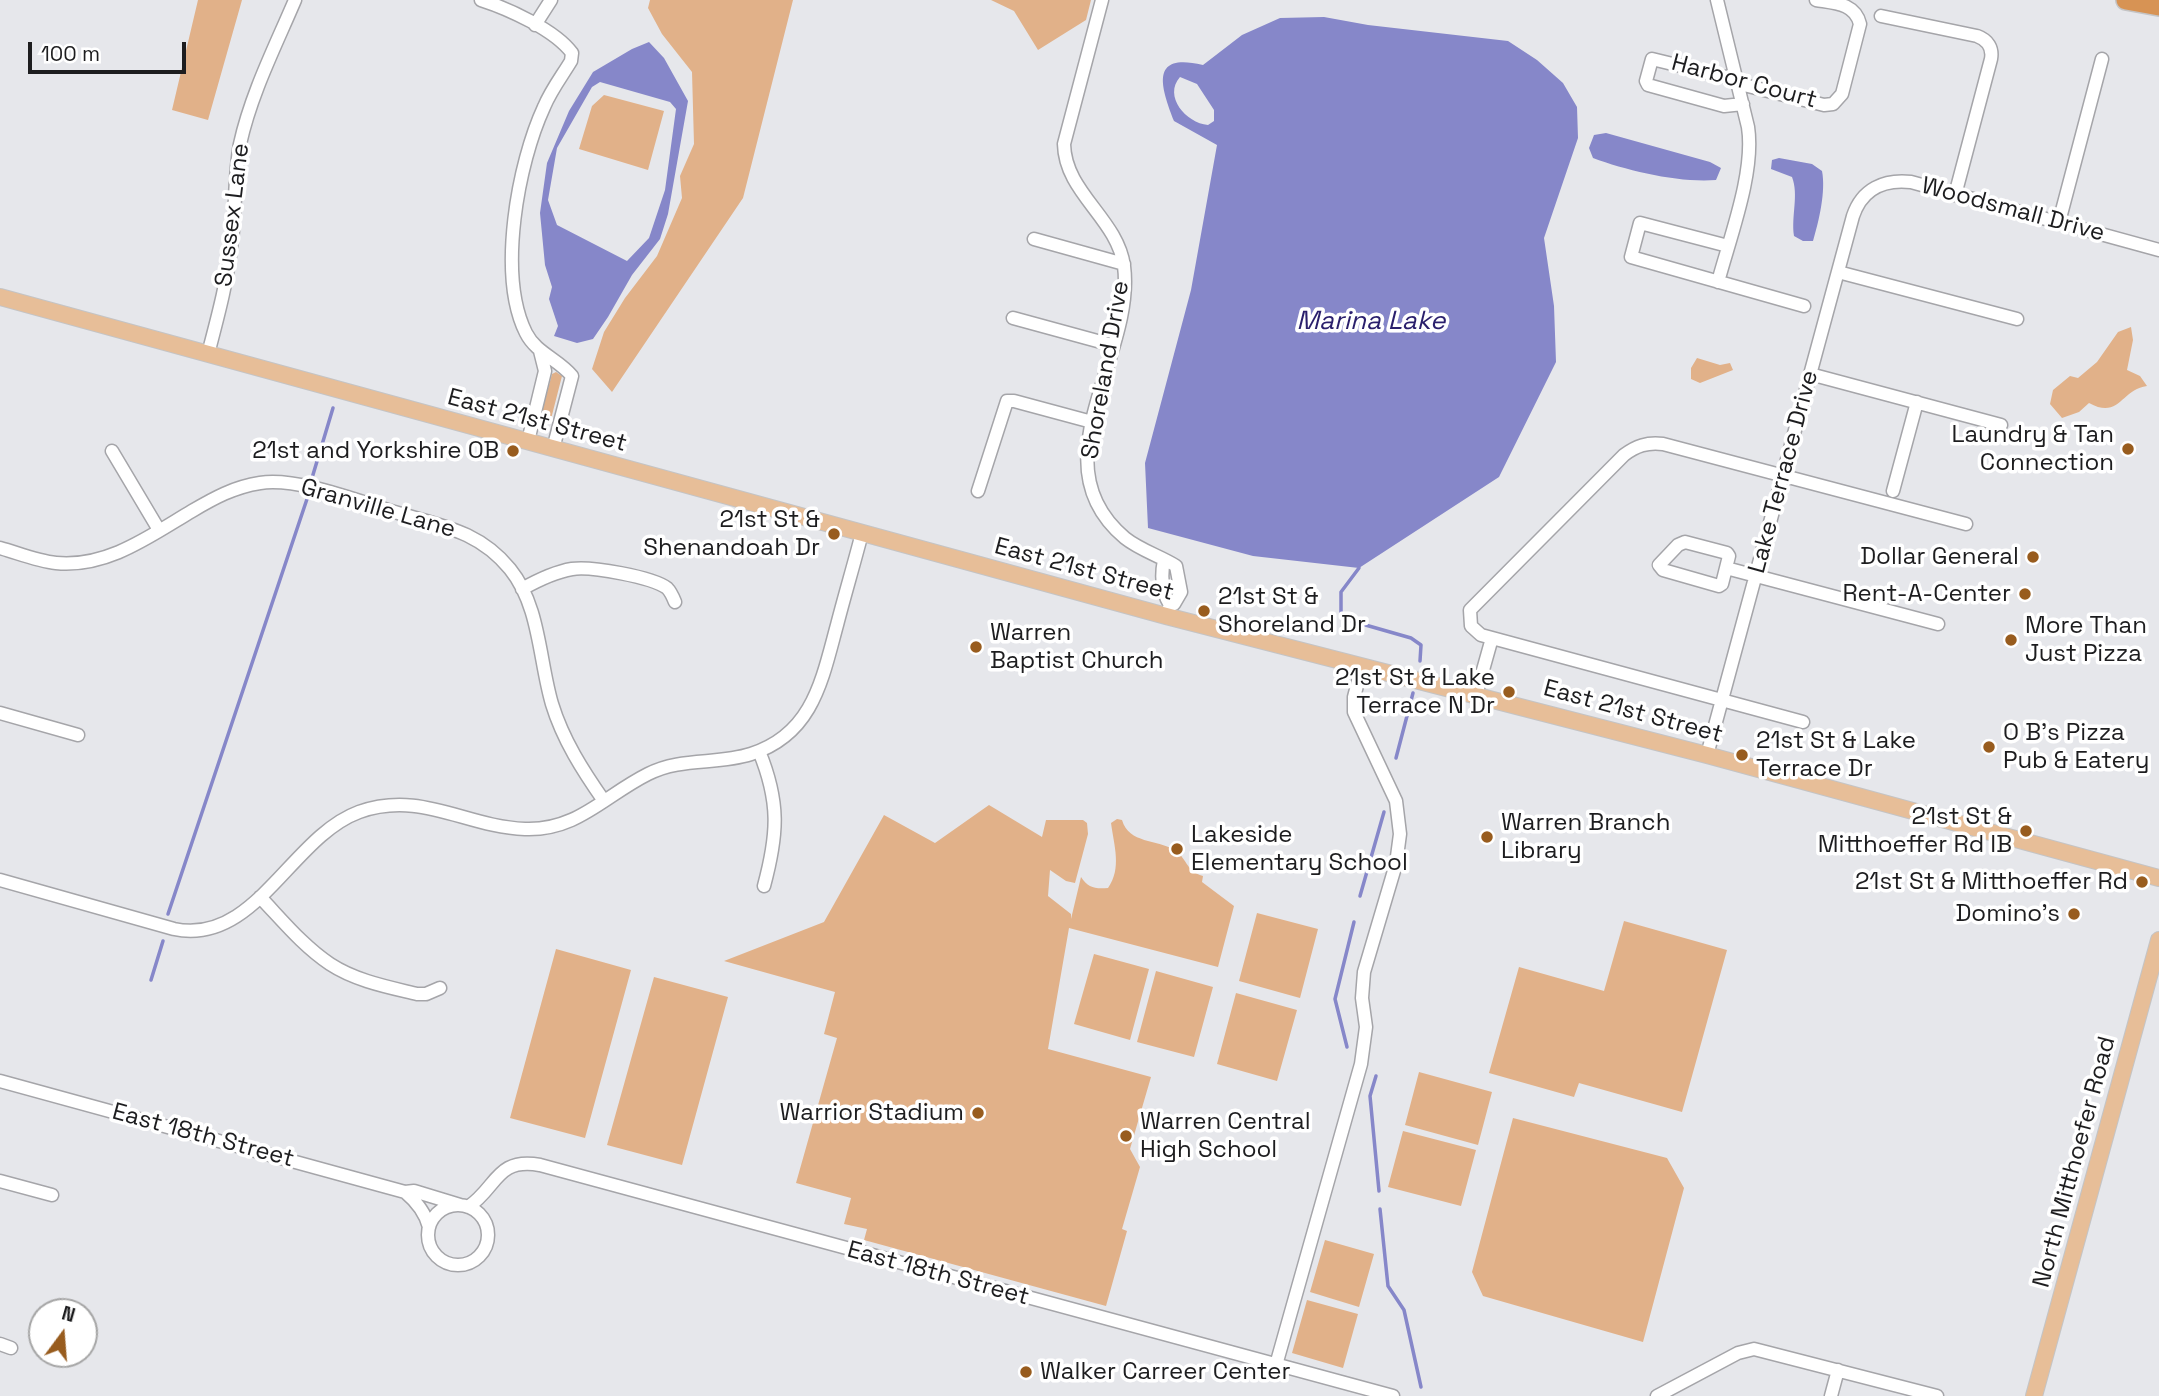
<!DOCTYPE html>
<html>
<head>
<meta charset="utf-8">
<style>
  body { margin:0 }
  #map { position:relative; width:2159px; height:1396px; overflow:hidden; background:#e6e7eb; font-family:"Space Grotesk",sans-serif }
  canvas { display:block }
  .north { position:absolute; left:28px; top:1298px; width:70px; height:70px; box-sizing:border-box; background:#fff; border:2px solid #a5a5a5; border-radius:50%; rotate:16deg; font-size:19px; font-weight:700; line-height:28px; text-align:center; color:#1d1d1f }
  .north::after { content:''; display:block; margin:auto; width:24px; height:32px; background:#985c1e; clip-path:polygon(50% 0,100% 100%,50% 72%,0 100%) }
  .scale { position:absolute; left:28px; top:42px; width:158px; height:32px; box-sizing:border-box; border:4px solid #1d1d1f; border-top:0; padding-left:9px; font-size:21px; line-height:24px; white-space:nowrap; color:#1d1d1f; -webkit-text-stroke:5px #fff; paint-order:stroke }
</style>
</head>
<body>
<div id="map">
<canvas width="2159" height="1396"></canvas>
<div class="north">N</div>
<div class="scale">100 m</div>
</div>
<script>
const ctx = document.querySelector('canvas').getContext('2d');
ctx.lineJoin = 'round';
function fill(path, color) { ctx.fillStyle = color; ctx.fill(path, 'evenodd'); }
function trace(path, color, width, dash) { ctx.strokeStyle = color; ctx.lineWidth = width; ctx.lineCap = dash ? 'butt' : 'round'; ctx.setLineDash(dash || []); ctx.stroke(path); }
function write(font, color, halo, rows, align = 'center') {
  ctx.font = font + ' "Space Grotesk",sans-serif'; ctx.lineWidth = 7; ctx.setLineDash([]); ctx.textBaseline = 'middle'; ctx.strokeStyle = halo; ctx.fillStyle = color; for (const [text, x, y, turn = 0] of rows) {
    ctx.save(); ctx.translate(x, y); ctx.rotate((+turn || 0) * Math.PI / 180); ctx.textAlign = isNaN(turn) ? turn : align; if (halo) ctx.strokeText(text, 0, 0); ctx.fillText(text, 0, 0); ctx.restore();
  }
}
fill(new Path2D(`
  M198 0H242L208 120 172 110Z
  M650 0H793L743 198 612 392 592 369 604 332 625 298 657 256 682 198 680 176 694 144 692 72 662 34 648 8Z
  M991 0H1091L1086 20 1038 50 1014 11Z
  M604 95 664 111 648 170 579 149 592 106Z
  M2131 327 2133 340 2127 370 2140 376 2147 386C2121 389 2120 420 2089 403L2079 412 2062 418 2050 404 2053 390 2070 376 2078 378 2097 362 2118 332Z
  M1697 358 1720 365 1730 363 1733 370 1700 383 1691 379V368Z
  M556 372 562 376 551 419 544 420 541 414 552 374Z
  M989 805 1042 837 1046 820H1083L1087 823 1088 834 1075 883 1066 881 1050 870 1048 896 1071 914V919L1081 877C1088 888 1095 889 1108 888 1122 868 1114 846 1111 823L1117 819 1122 820C1129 844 1157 839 1174 850 1187 857 1185 871 1203 876L1202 882 1234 906 1218 967 1069 928 1048 1049 1151 1077 1130 1149 1140 1167 1122 1229 1127 1231 1106 1306 864 1240 867 1229 844 1224 851 1198 796 1183 837 1038 824 1034 835 992 724 961 824 922 884 815 935 843Z
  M1257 913 1318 929 1300 998 1239 981Z
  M1624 921 1727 950 1682 1112 1579 1083 1574 1097 1489 1073 1519 967 1604 991Z
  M556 949 631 970 585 1138 510 1118Z
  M1094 954 1149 969 1130 1040 1074 1024Z
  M1156 971 1213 987 1194 1057 1137 1042Z
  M654 977 728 997 682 1165 607 1145Z
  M1236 993 1297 1010 1277 1081 1217 1064Z
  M1419 1072 1492 1092 1478 1145 1405 1125Z
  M1513 1118 1667 1158 1684 1188 1643 1342 1483 1296 1472 1272Z
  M1403 1131 1476 1150 1461 1206 1388 1187Z
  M1325 1240 1374 1254 1359 1307 1310 1292Z
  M1307 1300 1358 1314 1343 1368 1292 1353Z`), '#e1b189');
fill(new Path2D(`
  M1324 17 1368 25 1508 41 1537 60 1563 83 1577 107 1578 138 1544 238 1554 306 1556 362 1499 477 1359 568 1253 556 1148 528 1145 463 1191 290 1217 145 1174 121C1161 87 1149 52 1203 65L1242 35 1280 18ZM1180 77 1197 84 1214 110V121L1208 125C1186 123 1163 96 1180 77Z
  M649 42 664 58 688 101 668 214 660 239 632 275 608 317 593 339 577 343 554 336 558 326 549 299 552 287 545 265 540 213 547 163 569 111 593 72 632 49ZM600 82 670 102 676 109 665 190 649 238 627 261 557 225 548 200 557 148 592 87Z
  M1606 133 1710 162 1721 168 1716 180C1679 183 1628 171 1593 158L1589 148 1594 135Z
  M1779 158 1812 164 1822 171C1826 191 1819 221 1813 241H1803L1794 236C1791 216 1799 195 1792 177L1771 169 1772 160Z`), '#8687c9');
trace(new Path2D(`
  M312 478 333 408
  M1359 568 1341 592V618L1411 638 1421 645 1420 661
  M1396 758 1413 693
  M1360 896 1384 812
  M168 914 307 499
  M151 980 163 941
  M1347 1047 1335 999 1354 922
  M1376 1076 1370 1096 1379 1191
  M1380 1209 1388 1286 1404 1310 1421 1387`), '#8687c9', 3.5);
const minor = new Path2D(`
  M481 0C509 9 555 30 572 53L571 61C562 76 551 90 544 107 518 163 497 275 526 333 536 353 558 359 572 376L553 449
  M1102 0 1064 144C1065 193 1117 218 1124 266 1136 356 1035 463 1125 538 1140 550 1160 556 1176 566L1181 592 1174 604 1170 605 1166 616
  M1717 0 1748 127C1755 172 1730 237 1718 282
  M1881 16 1977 36C1988 40 1993 48 1991 59L1955 195
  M535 25 551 0
  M1743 104 1724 106 1648 85 1646 81 1652 59 1730 78 1744 85 1824 105 1833 104 1842 94 1860 24C1855 3 1834 3 1816 0
  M2059 222 2102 59
  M1034 239 1124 264
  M1728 246 1640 223 1631 257 1804 306
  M1838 272 2017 319
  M1013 318 1112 345
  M208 354C218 316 228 279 232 240 236 208 234 176 240 144 251 94 275 47 295 0
  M1810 374 2001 425
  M528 441 545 371 540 351
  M112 451 159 530
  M978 491 1007 401H1014L1092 422
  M1893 491 1917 402
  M1685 542 1727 553 1729 556 1722 584 1719 586 1663 570 1659 565 1678 545Z
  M0 548C18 553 37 561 56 563 107 568 150 536 192 511 214 498 234 487 260 483 298 477 360 502 398 513 442 526 479 531 510 569 540 606 539 660 552 704 563 740 583 771 604 801
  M1164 560C1161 575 1162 592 1170 605
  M1726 568 1938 624
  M522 589C538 580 554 572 572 569 591 566 652 577 667 588 671 592 673 597 675 602
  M1476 695 1492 638
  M0 713 78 735
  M1803 722 1481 635 1471 626 1470 610 1624 455C1636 446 1647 442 1663 444L1966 524
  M759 751C780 802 778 834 764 886
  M1707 755 1853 216C1862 189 1884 179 1911 182L2159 250
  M0 880 174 929C255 946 291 837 359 812 421 790 466 827 525 829 577 831 604 796 648 774 681 757 717 765 751 754 813 734 822 680 837 625 845 594 854 564 862 533
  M260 897C282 920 303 946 330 964 356 981 388 987 417 994H426L440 988
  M0 1081 383 1186 405 1192 414 1191 460 1205
  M0 1181 52 1195
  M405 1192C417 1202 425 1212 429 1227
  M428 1235a30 30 0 1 1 60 0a30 30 0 1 1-60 0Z
  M468 1207C497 1188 496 1157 540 1165L1393 1396
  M0 1344 11 1348
  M1276 1365 1361 1064 1366 1027 1362 998 1364 972 1396 864 1400 834 1396 801 1354 712V697L1362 667
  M1657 1396 1738 1353 1754 1349 1937 1396
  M1831 1396 1838 1370`);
const major = new Path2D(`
  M0 297 1166 616 1707 755 2159 878
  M2034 1396 2159 940`);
const highway = new Path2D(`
  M2126 0 2159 6`);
trace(minor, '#a5a5a9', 15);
trace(major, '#c4c4c5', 18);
trace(highway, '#c4c4c5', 22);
trace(minor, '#fff', 12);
trace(major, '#e7be98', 16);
trace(highway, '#d79354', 19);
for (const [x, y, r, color] of [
  [2128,449,7,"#985c1e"],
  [513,451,7,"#985c1e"],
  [834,534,7,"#985c1e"],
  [2033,557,7,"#985c1e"],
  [2025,594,7,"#985c1e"],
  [1204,611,7,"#985c1e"],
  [2011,640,7,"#985c1e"],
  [976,647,7,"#985c1e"],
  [1509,692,7,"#985c1e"],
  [1989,747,7,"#985c1e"],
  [1742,755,7,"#985c1e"],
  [2026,831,7,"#985c1e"],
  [1487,837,7,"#985c1e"],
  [1177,849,7,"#985c1e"],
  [2142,882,7,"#985c1e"],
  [2074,914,7,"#985c1e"],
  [978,1113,7,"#985c1e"],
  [1126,1136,7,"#985c1e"],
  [1026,1372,7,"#985c1e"]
]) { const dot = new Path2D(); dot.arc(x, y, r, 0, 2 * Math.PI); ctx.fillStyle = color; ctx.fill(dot); trace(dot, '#fff', 2.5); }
write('24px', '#1d1d1f', '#fff', [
  ["Harbor Court",1744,82,15],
  ["Woodsmall Drive",2013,210,15],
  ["Sussex Lane",233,215,-83],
  ["Shoreland Drive",1106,370,-80],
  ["East 21st Street",537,421,15],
  ["Lake Terrace Drive",1784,472,-75],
  ["Granville Lane",378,509,16],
  ["East 21st Street",1084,570,15],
  ["East 21st Street",1633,712,15],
  ["East 18th Street",203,1136,15],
  ["North Mitthoefer Road",2075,1162,-75],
  ["East 18th Street",938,1274,15]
]);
write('24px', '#1d1d1f', '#fff', [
  ["Laundry & Tan",2114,435],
  ["Connection",2114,463],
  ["21st and Yorkshire OB",499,451],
  ["21st St &",820,520],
  ["Shenandoah Dr",820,548],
  ["Dollar General",2019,557],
  ["Rent-A-Center",2011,594],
  ["21st St &",1218,597,"left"],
  ["Shoreland Dr",1218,625,"left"],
  ["More Than",2025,626,"left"],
  ["Just Pizza",2025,654,"left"],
  ["Warren",990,633,"left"],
  ["Baptist Church",990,661,"left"],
  ["21st St & Lake",1495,678],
  ["Terrace N Dr",1495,706],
  ["O B's Pizza",2003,733,"left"],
  ["Pub & Eatery",2003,761,"left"],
  ["21st St & Lake",1756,741,"left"],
  ["Terrace Dr",1756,769,"left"],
  ["21st St &",2012,817],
  ["Mitthoeffer Rd IB",2012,845],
  ["Warren Branch",1501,823,"left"],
  ["Library",1501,851,"left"],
  ["Lakeside",1191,835,"left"],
  ["Elementary School",1191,863,"left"],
  ["21st St & Mitthoeffer Rd",2128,882],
  ["Domino's",2060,914],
  ["Warrior Stadium",964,1113],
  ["Warren Central",1140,1122,"left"],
  ["High School",1140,1150,"left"],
  ["Walker Carreer Center",1040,1372,"left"]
], 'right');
write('italic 26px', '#2a1f6c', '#fff', [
  ["Marina Lake",1371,322]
]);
</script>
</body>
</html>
